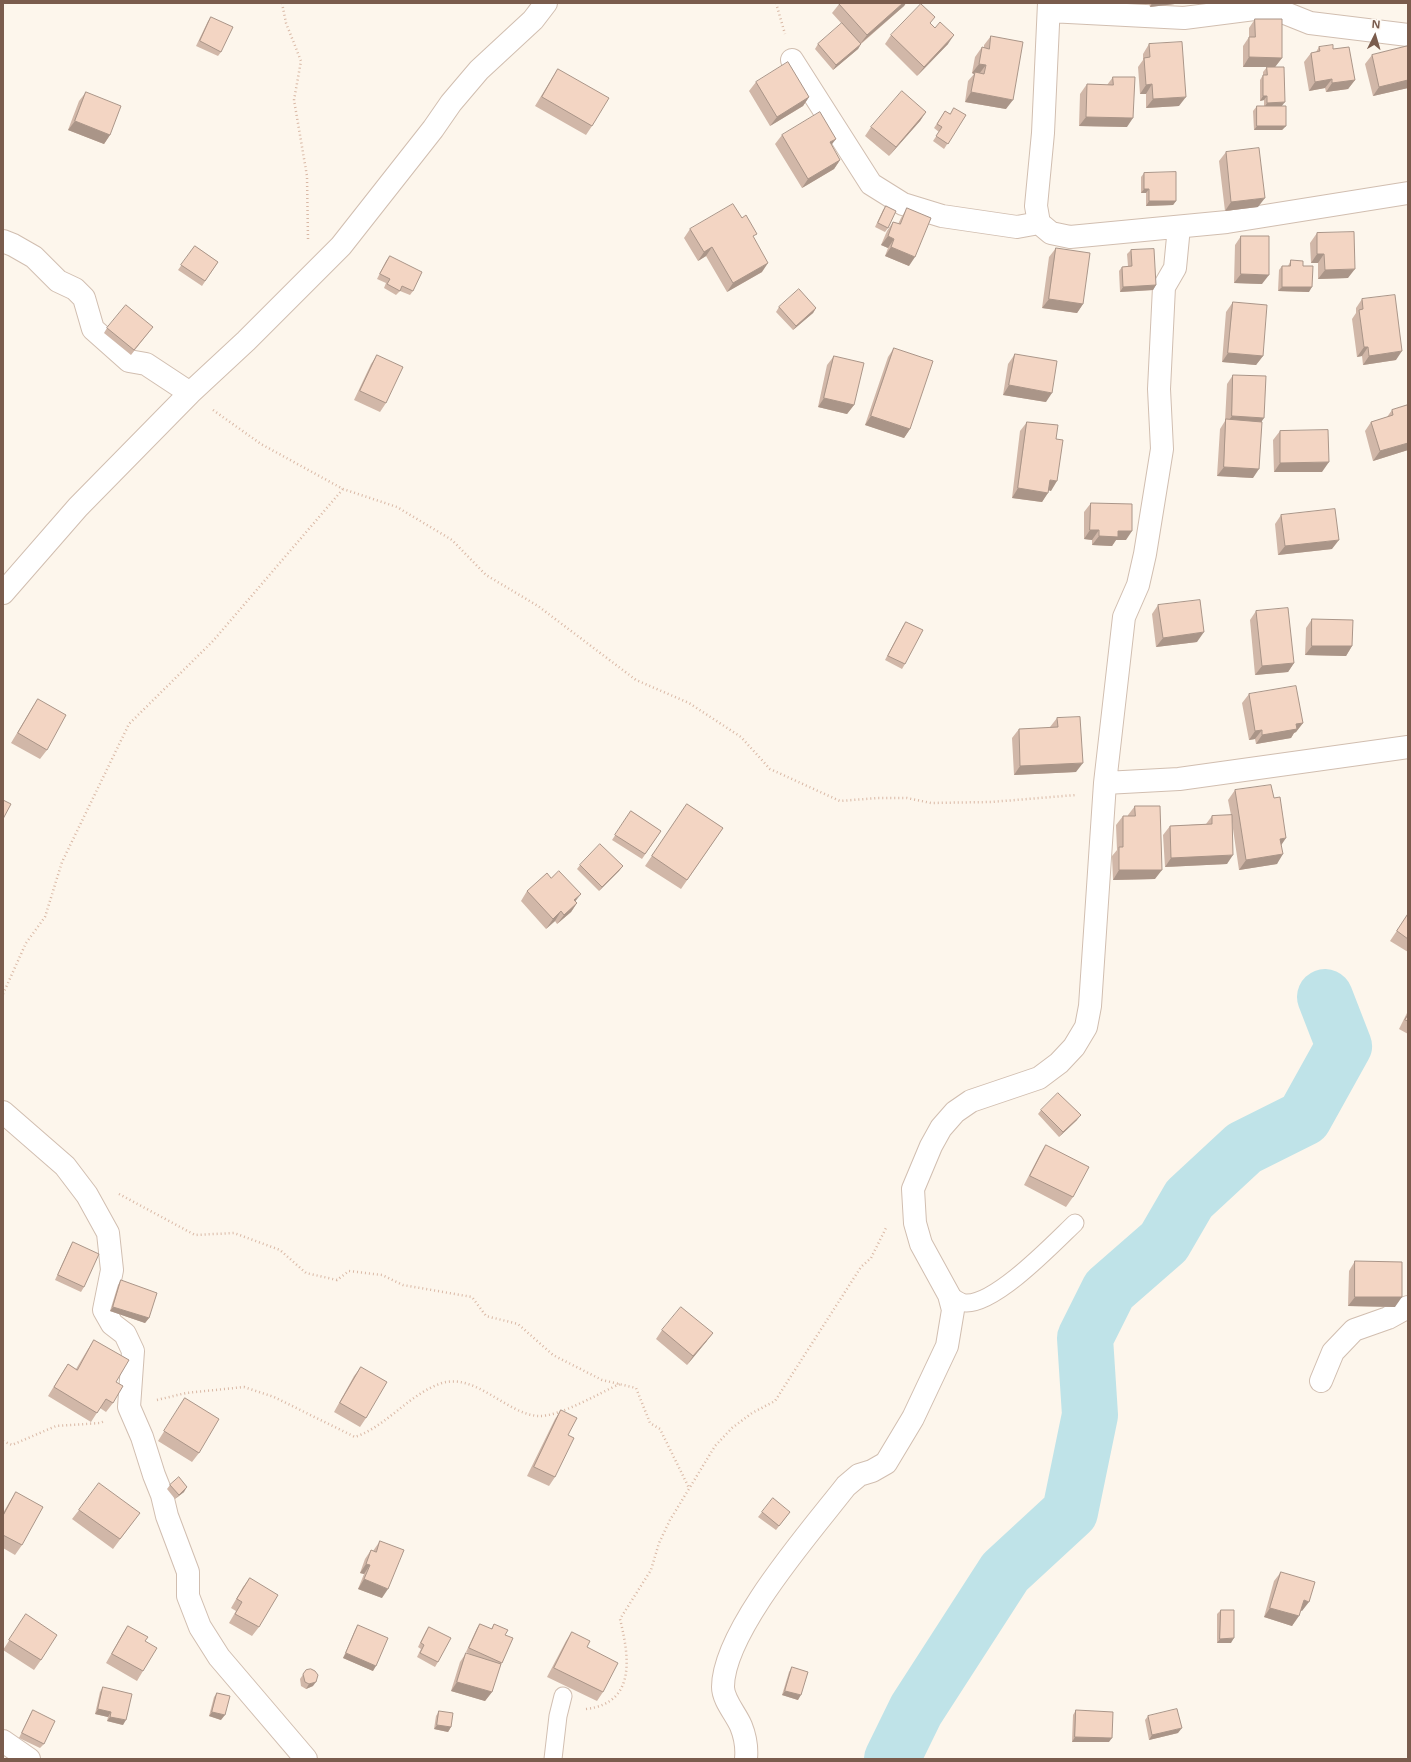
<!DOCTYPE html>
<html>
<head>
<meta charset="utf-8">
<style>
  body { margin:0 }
  #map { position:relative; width:1411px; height:1762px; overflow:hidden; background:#fdf6ec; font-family:"Open Sans",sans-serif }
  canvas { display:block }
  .frame { position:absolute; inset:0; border:4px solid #7a5c4d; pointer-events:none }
  .north { position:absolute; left:1355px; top:16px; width:40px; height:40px; -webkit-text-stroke:3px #fffaf3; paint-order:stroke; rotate:5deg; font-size:11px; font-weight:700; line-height:16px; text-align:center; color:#7a5c4d }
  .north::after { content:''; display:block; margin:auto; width:14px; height:18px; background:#7a5c4d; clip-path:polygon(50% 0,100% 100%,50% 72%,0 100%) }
</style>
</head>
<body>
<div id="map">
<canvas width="1411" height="1762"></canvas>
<div class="frame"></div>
<div class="north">N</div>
</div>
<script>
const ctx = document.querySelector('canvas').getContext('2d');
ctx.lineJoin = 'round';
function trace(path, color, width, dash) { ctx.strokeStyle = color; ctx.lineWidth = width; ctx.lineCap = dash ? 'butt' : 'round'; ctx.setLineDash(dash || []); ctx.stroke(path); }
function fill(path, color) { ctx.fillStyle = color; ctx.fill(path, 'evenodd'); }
trace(new Path2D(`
  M892 1759 916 1710 1005 1572 1070 1512 1090 1415 1085 1338 1109 1290 1164 1242 1189 1199 1244 1148 1304 1118 1344 1046 1325 997`), '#bfe3e8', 56);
const lane = new Path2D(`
  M949 1295C954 1297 960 1303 966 1303 996 1304 1053 1244 1075 1223
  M553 1759 558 1716 563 1696`);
const street = new Path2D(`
  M1049 3 1043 133 1036 206 1039 223 1051 233 1070 237 1227 222 1408 193
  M1049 11 1184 18 1262 8 1285 13 1310 23 1408 35
  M792 60 871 184 903 204 942 216 1017 227 1039 223
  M3 241 13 245 34 257 58 281 75 289 84 298 93 329 129 361 146 364 190 393
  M3 593 78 507 190 393 246 341 341 246 433 129 451 103 479 70 533 20 546 3
  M1105 783 1179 779 1408 747
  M3 1112 65 1166 87 1195 108 1233 112 1270 104 1310 112 1324 125 1334 133 1351 129 1407 142 1437 154 1475 162 1495 167 1516 188 1572V1596L200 1627 219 1657 306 1759
  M1321 1381 1333 1352 1354 1330 1388 1318 1408 1307
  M3 1741 29 1759
  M746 1759C747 1749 745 1736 741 1726 736 1714 723 1700 723 1687 723 1631 811 1531 846 1486L859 1475 872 1471 886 1463 913 1418 947 1346 953 1310 949 1295 921 1244 915 1223 913 1189 931 1146 941 1128 955 1112 971 1101 1039 1078 1059 1063 1074 1047 1086 1027 1090 1006 1105 783 1124 617 1138 585 1145 554 1162 449 1159 389 1164 287 1175 268 1179 227`);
trace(lane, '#d1beb0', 19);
trace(street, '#d1beb0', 24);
trace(new Path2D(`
  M282 3 286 23 301 61 294 100 307 176 308 240
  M776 3 785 34
  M213 410 261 444 343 489 397 507 452 540 486 575 538 606 636 680 689 703 741 737 770 769 840 801 878 798H907L931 803 991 802 1076 795
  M3 994 26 943 45 917 62 862 129 724 213 641 343 489
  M119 1194 195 1235 234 1233 280 1250 306 1273 337 1280 349 1271 382 1275 403 1285 472 1297 486 1316 518 1324 553 1355 602 1380 636 1388 650 1423 660 1429 689 1488
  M157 1400 186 1393 244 1387 274 1397 355 1437C387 1426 409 1394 442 1383 476 1373 507 1414 538 1416 560 1417 599 1393 620 1384
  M3 1441 12 1445 56 1426 100 1423 105 1421
  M586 1709C637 1703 629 1656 620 1619L651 1570 659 1543 670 1520 715 1446 732 1428 752 1413 775 1401 861 1267 871 1258 887 1226`), '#d9b8a5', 2.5, [1, 3]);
trace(lane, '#fff', 17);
trace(street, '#fff', 22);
fill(new Path2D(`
  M840 3H906L904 6 861 44 858 49 833 70 815 49 818 44 842 24 832 13Z
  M1149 3H1183L1150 7Z
  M211 17 221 52 218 56 196 46 208 21Z
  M1255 19 1282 58 1275 67H1243V46L1249 37V28Z
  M931 24 948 44 917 76 885 44 891 35Z
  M991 36 1006 109 965 102 968 81 974 74 972 73 975 57 982 47 984 48V45Z
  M1149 44 1179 106 1146 108V94H1140L1138 67 1143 60V54Z
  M1408 46V88L1373 96 1365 64 1372 55Z
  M1319 47 1333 49 1355 80 1348 89 1326 92 1325 88 1309 91 1304 62 1311 53 1316 52Z
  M1267 67 1282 106 1286 126 1282 130H1254L1253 111 1257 106H1264V100L1260 101V80L1263 75V72Z
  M558 69 592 126 586 135 535 106 552 78Z
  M1113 77 1127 127 1079 126 1080 94 1087 84 1107 85Z
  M756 82 809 97 803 106 770 126 749 91Z
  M86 92 110 135 104 144 68 130 79 101Z
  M945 111 950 114 966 115 944 149 933 141 939 132 934 128Z
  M926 112 920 121 889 156 865 136 871 127Z
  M782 135 831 145 840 160 834 169 802 188 775 144Z
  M1226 152 1258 207 1225 211 1219 161Z
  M1144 173 1176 201 1173 205 1146 206V193H1141V177Z
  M886 206 888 228 885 232 875 227 883 210Z
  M907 208 909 266 885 256 888 248 881 245 887 231 893 222 898 224 901 218Z
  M690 229 754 238 762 272 727 292 706 256 698 261 684 238Z
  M1317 233 1348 278 1318 279V263H1311L1310 243Z
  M1241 236 1262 284 1234 283 1235 245Z
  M195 246 218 262 202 286 178 270Z
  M1056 248 1083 304 1077 313 1042 308 1049 257Z
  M1131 250 1156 285 1153 290 1120 292 1119 271 1122 267 1128 266 1127 254Z
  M390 256 413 291 410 295 400 291 396 295 384 288 386 283 377 279 386 261Z
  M1291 260 1303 266 1309 292 1278 291 1279 270 1282 266H1288Z
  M1362 299 1396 360 1363 365 1362 356 1357 357 1352 319 1356 313V308Z
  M1233 302 1263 356 1256 365 1222 362 1226 312Z
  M779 307 816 308 813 313 793 330 776 312Z
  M153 327 131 355 104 333 107 328Z
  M894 348 910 429 904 438 865 425 888 357Z
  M1015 354 1046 402 1003 395 1008 364Z
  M377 355 386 403 380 412 354 400 371 364Z
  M834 356 854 405 847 414 818 407 827 365Z
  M1233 375 1262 421 1253 478 1217 476 1220 429 1225 421 1227 384Z
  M1408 405V450L1373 461 1365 431 1371 422 1387 417 1392 410Z
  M1027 422 1051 491 1049 490 1042 502 1012 498 1020 431Z
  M1280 431 1322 472H1274L1273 440Z
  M1091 503 1126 540H1116L1112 546 1092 545V540L1084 539V512Z
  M1281 515 1332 549 1278 555 1275 524Z
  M1158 605 1197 642 1156 647 1152 614Z
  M1256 611 1294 663 1288 672 1255 675 1250 620Z
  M1312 619 1352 646 1346 656 1305 655 1306 628Z
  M906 622 905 664 902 669 885 660 903 626Z
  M1249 694 1303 723 1296 732 1294 733 1291 738 1256 744 1255 739 1249 740 1242 703Z
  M38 699 47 750 40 759 11 743 32 708Z
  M1057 718 1076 772 1014 775 1012 738 1019 729 1050 728V727Z
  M1235 790 1281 845 1277 864 1239 870 1232 822 1227 864 1165 867 1163 835 1170 826 1206 824 1212 816 1231 815 1228 800Z
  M687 804 723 828 681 889 645 866Z
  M1135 806 1155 879 1113 880 1112 856 1117 850 1116 825 1123 816H1128V815Z
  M631 811 661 831 642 859 612 840Z
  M580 865 623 866 619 871 599 891 577 869Z
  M551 878 577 903 571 912 557 924 555 921 546 929 521 901 527 891Z
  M1408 914V952L1390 941Z
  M1408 1011V1034L1399 1029Z
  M1041 1110 1077 1120 1059 1137 1038 1114Z
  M1046 1145 1073 1197 1066 1207 1024 1185 1040 1154Z
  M73 1242 84 1287 81 1292 55 1280 70 1247Z
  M1355 1261 1395 1307 1348 1306 1349 1271Z
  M121 1280 149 1318 145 1323 110 1311 118 1285Z
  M662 1330 713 1333 706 1342 687 1365 656 1339Z
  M94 1340 116 1382 113 1403 106 1412 100 1408 91 1422 48 1396 62 1373 68 1364 76 1369 88 1349Z
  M361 1367 366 1418 360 1427 334 1412 354 1376Z
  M185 1398 199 1453 192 1462 158 1441Z
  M561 1410 568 1435 555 1477 549 1486 527 1476 555 1419Z
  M170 1485 184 1492 175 1499 167 1489Z
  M16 1492 22 1545 15 1555 3 1548V1513L10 1501Z
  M79 1510 133 1522 113 1549 72 1519Z
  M762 1512H790L776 1530 758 1517Z
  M380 1541 382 1598 358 1589 364 1574 360 1573 365 1559 371 1550 373 1551Z
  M1281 1572 1302 1611 1301 1610 1292 1626 1264 1617 1274 1581Z
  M250 1578 259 1627 252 1636 229 1623 236 1611 231 1608 243 1587Z
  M1221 1610 1231 1643H1217V1614Z
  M26 1614 41 1660 34 1670 3 1650Z
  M480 1624 491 1629 494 1624 505 1635 502 1663 500 1666 492 1692 485 1701 451 1691 460 1662 466 1653 472 1655 466 1652 477 1628Z
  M358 1625 373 1671 343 1658 355 1630Z
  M128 1626 145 1641 143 1671 137 1681 106 1663 122 1635Z
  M429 1627 438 1662 435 1667 417 1657 421 1649 418 1647 426 1631Z
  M572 1632 587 1647 603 1692 597 1701 547 1677 566 1641Z
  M792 1667 798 1700 782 1695 789 1672Z
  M306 1670 313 1686 306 1689 301 1686 300 1679Z
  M103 1687 123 1725 107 1721 108 1717 95 1714 100 1692Z
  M217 1693 221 1720 209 1716 214 1697Z
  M33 1710 44 1744 40 1748 19 1738 30 1715Z
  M1076 1710 1109 1742H1072L1073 1715Z
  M439 1711 451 1727 448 1732 434 1729 436 1716Z
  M1148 1716 1178 1733 1149 1740 1145 1720Z`), '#d1b7a8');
fill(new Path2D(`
  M903 3H906L904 6 860 44 867 35Z
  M1152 3H1183L1150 7Z
  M954 35 948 44 917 76 924 67Z
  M861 44 858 49 833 70 836 65Z
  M1249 57 1282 58 1275 67H1243Z
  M979 64 986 65 979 74 975 72 974 74 972 73Z
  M1332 79 1325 88 1309 91 1315 82Z
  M1355 80 1348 89 1326 92 1332 83Z
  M1408 80V88L1373 96 1379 87Z
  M1152 84 1146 94H1140L1146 85Z
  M971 92 1013 100 1006 109 965 102Z
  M1263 96H1267L1264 100 1260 101Z
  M809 97 803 106 770 126 777 117Z
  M1186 97 1179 106 1146 108 1153 99Z
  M1285 102 1281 107 1264 108 1267 103Z
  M926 112 920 121 889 156 896 147Z
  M1086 117 1133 118 1127 127 1079 126Z
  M75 121 110 135 104 144 68 130Z
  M1257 126H1286L1282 130H1254Z
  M836 139 829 148 830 142Z
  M840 160 834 169 802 188 808 179Z
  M1144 189H1149L1146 193H1141Z
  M1265 198 1258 207 1225 211 1231 202Z
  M1149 201H1176L1173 205 1146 206Z
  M888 236 894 239 888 248 881 245Z
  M712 247 706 256 698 261 704 252Z
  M891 247 915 257 909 266 885 256Z
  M1317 254H1324L1318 263H1311Z
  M768 263 762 272 727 292 733 283Z
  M1355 269 1348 278 1318 279 1325 270Z
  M1241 274 1269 275 1262 284 1234 283Z
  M1156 285 1153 290 1120 292 1123 287Z
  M1282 287H1312L1309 292 1278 291Z
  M1049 299 1083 304 1077 313 1042 308Z
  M816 308 813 313 793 330 796 326Z
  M1364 347H1368L1362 356 1357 357Z
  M1402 351 1396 360 1363 365 1369 356Z
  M1228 353 1263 356 1256 365 1222 362Z
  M1009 385 1052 393 1046 402 1003 395Z
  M824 398 854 405 847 414 818 407Z
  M871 416 910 429 904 438 865 425Z
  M1232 416 1264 418 1258 427 1226 424Z
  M1408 443V450L1373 461 1380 451Z
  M1329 462 1322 472H1274L1280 463Z
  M1224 467 1259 469 1253 478 1217 476Z
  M1050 480 1057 481 1051 491 1044 489Z
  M1018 488 1048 493 1042 502 1012 498Z
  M1090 530H1099L1092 540 1084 539Z
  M1118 531H1132L1126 540H1116L1112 546 1092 545 1099 536Z
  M1339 540 1332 549 1278 555 1285 546Z
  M1204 632 1197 642 1156 647 1163 638Z
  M1312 646H1352L1346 656 1305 655Z
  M1294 663 1288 672 1255 675 1262 666Z
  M1303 723 1296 732 1294 733 1291 738 1256 744 1262 735 1296 724Z
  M1262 730 1255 739 1249 740 1255 731Z
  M1083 763 1076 772 1014 775 1020 766Z
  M1286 838 1280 847V839Z
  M1283 854 1277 864 1239 870 1246 860Z
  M1233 855 1227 864 1165 867 1171 858Z
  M623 866 619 871 599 891 602 887Z
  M1119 870H1162L1155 879 1113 880Z
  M581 894 574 903V900Z
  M577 903 571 912 557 924 564 915Z
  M561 911 555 921 546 929 553 919Z
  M1081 1115 1077 1120 1059 1137 1063 1132Z
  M1355 1297H1402L1395 1307 1348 1306Z
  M113 1307 149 1318 145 1323 110 1311Z
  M713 1333 706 1342 687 1365 693 1356Z
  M187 1487 184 1492 175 1499Z
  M366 1564 370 1565 364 1574 360 1573Z
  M364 1579 388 1589 382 1598 358 1589Z
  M1304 1600 1309 1602 1302 1611 1297 1609Z
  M1270 1608 1299 1616 1292 1626 1264 1617Z
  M1234 1638 1231 1643H1217L1220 1639Z
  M346 1653 376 1666 373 1671 343 1658Z
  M316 1682 313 1686 306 1689 309 1684Z
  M457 1682 492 1692 485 1701 451 1691Z
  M785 1691 801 1695 798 1700 782 1695Z
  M98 1709 111 1712 108 1717 95 1714Z
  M212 1712 225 1715 221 1720 209 1716Z
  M110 1717 126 1720 123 1725 107 1721Z
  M437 1725 451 1727 448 1732 434 1729Z
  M1182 1728 1178 1733 1149 1740 1152 1735Z
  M1075 1737 1112 1738 1109 1742H1072Z`), '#aa9588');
const building = new Path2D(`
  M840 3H903L867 35 839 4Z
  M921 4 935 17 930 23 935 28 940 22 954 35 924 67 891 35Z
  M211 17 233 27 221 52 200 41Z
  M1255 19H1282V58L1249 57V37H1255Z
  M842 23 861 44 836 65 818 44Z
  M991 36 1023 42 1013 100 971 92 975 72 984 74 986 65 979 64 982 47 989 49Z
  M1182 42 1186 97 1153 99 1152 84 1146 85 1144 58 1150 57 1149 44Z
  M1333 45V49L1349 47 1355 80 1332 83V79L1315 82 1311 53 1320 51 1319 47Z
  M1408 46V80L1379 87 1372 55Z
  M788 62 809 97 777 117 756 82Z
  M1267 67H1284L1285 102 1267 103V96H1263V75H1267Z
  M558 69 609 98 592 126 542 97Z
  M1113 77H1135L1133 118 1086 117 1087 84 1113 85Z
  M902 91 926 112 896 147 871 127Z
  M86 92 121 106 110 135 75 121Z
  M1257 106H1286V126H1257Z
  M954 108 966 115 948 144 936 136 942 127 937 124 945 111 950 114Z
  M820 112 836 139 830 142 840 160 808 179 782 135Z
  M1259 148 1265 198 1231 202 1226 152Z
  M1176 172V201H1149V189H1144V173Z
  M733 204 742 218 746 215 757 234 753 236 768 263 733 283 712 247 704 252 690 229Z
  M886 206 896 211 888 228 878 223Z
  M907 208 931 218 915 257 891 247 894 239 888 236 893 222 900 224Z
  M1354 232 1355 269 1325 270 1324 254H1317V233Z
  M1241 236H1269V275L1241 274Z
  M195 246 218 262 205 281 181 265Z
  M1056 248 1090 253 1083 304 1049 299Z
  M1154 249 1156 285 1123 287 1122 267 1132 266 1131 250Z
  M390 256 422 272 413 291 402 286 400 291 387 284 390 279 380 274Z
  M1291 260 1303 261V266H1313L1312 287H1282V266H1290Z
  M799 289 816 308 796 326 779 307Z
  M1395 295 1402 351 1369 356 1368 347H1364L1359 310 1363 309 1362 299Z
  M1233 302 1267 305 1263 356 1228 353Z
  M126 305 153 327 134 350 107 328Z
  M894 348 933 361 910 429 871 416Z
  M1015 354 1057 361 1052 393 1009 385Z
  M377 355 403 367 386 403 360 391Z
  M834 356 864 363 854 405 824 398Z
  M1233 375 1266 376 1264 418 1232 416Z
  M1408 405V443L1380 451 1371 422 1393 415 1392 410Z
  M1226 419 1262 422 1259 469 1224 467Z
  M1027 422 1058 425 1056 439 1063 440 1057 481 1050 480 1048 493 1018 488Z
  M1328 430 1329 462 1280 463V431Z
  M1091 503 1132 504V531H1118V537L1099 536V530H1090Z
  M1335 509 1339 540 1285 546 1281 515Z
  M1200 600 1204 632 1163 638 1158 605Z
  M1288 608 1294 663 1262 666 1256 611Z
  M1312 619 1353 620 1352 646H1312Z
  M906 622 923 630 905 664 888 656Z
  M1296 686 1303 723 1296 724 1297 729 1262 735V730L1255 731 1249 694Z
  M38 699 66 715 47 750 18 733Z
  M1080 717 1083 763 1020 766 1019 729 1058 727 1057 718Z
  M1271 785 1274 798 1280 797 1286 838 1280 839 1283 854 1246 860 1235 790Z
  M3 800 11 804 3 819Z
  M687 804 723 828 687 880 652 856Z
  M1135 806H1160L1162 870H1119V847H1123V816H1135Z
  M631 811 661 831 645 854 615 835Z
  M1232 815 1233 855 1171 858 1170 826 1212 824V816Z
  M600 844 623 866 602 887 580 865Z
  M559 871 581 894 574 900 577 903 564 915 561 911 553 919 527 891 547 873 551 878Z
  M1408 914V939L1397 931Z
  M1408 1015V1021L1405 1020Z
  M1058 1093 1081 1115 1063 1132 1041 1110Z
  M1046 1145 1089 1167 1073 1197 1030 1176Z
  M73 1242 99 1254 84 1287 58 1275Z
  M1355 1261 1402 1262V1297H1355Z
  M121 1280 157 1293 149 1318 113 1307Z
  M681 1307 713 1333 693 1356 662 1330Z
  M94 1340 129 1360 116 1382 123 1386 113 1403 106 1399 97 1413 54 1387 68 1364 77 1370Z
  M361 1367 387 1382 366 1418 340 1403Z
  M185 1398 219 1419 199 1453 164 1431Z
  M561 1410 577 1418 568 1435 574 1438 555 1477 534 1467Z
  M179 1477 187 1487 179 1495 170 1485Z
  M99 1483 140 1513 120 1539 79 1510Z
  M16 1492 43 1507 22 1545 3 1535V1516Z
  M773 1498 790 1512 779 1526 762 1512Z
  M380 1541 404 1550 388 1589 364 1579 370 1565 366 1564 371 1550 376 1552Z
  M1281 1572 1315 1582 1309 1602 1304 1600 1299 1616 1270 1608Z
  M250 1578 278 1595 259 1627 235 1614 242 1602 237 1599Z
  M1221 1610H1234V1638L1220 1639Z
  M26 1614 57 1635 41 1660 9 1640Z
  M480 1624 492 1629 494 1624 508 1630 505 1635 513 1638 502 1663 469 1648Z
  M358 1625 388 1638 376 1666 346 1653Z
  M128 1626 148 1637 145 1641 157 1648 143 1671 112 1654Z
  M429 1627 451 1638 438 1662 420 1653 424 1645 421 1643Z
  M572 1632 590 1641 587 1647 618 1663 603 1692 554 1668Z
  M466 1653 501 1664 492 1692 457 1682Z
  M792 1667 808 1672 801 1695 785 1691Z
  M311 1669 315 1671 318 1675 316 1682 309 1684 305 1682 303 1674 306 1670Z
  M103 1687 132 1694 126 1720 110 1717 111 1712 98 1709Z
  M217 1693 230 1696 225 1715 212 1712Z
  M1177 1709 1182 1728 1152 1735 1148 1716Z
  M33 1710 55 1721 44 1744 22 1733Z
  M1076 1710 1113 1712 1112 1738 1075 1737Z
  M439 1711 453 1713 451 1727 437 1725Z`);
fill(building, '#f3d5c3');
trace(building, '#aa9588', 1);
</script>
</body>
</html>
